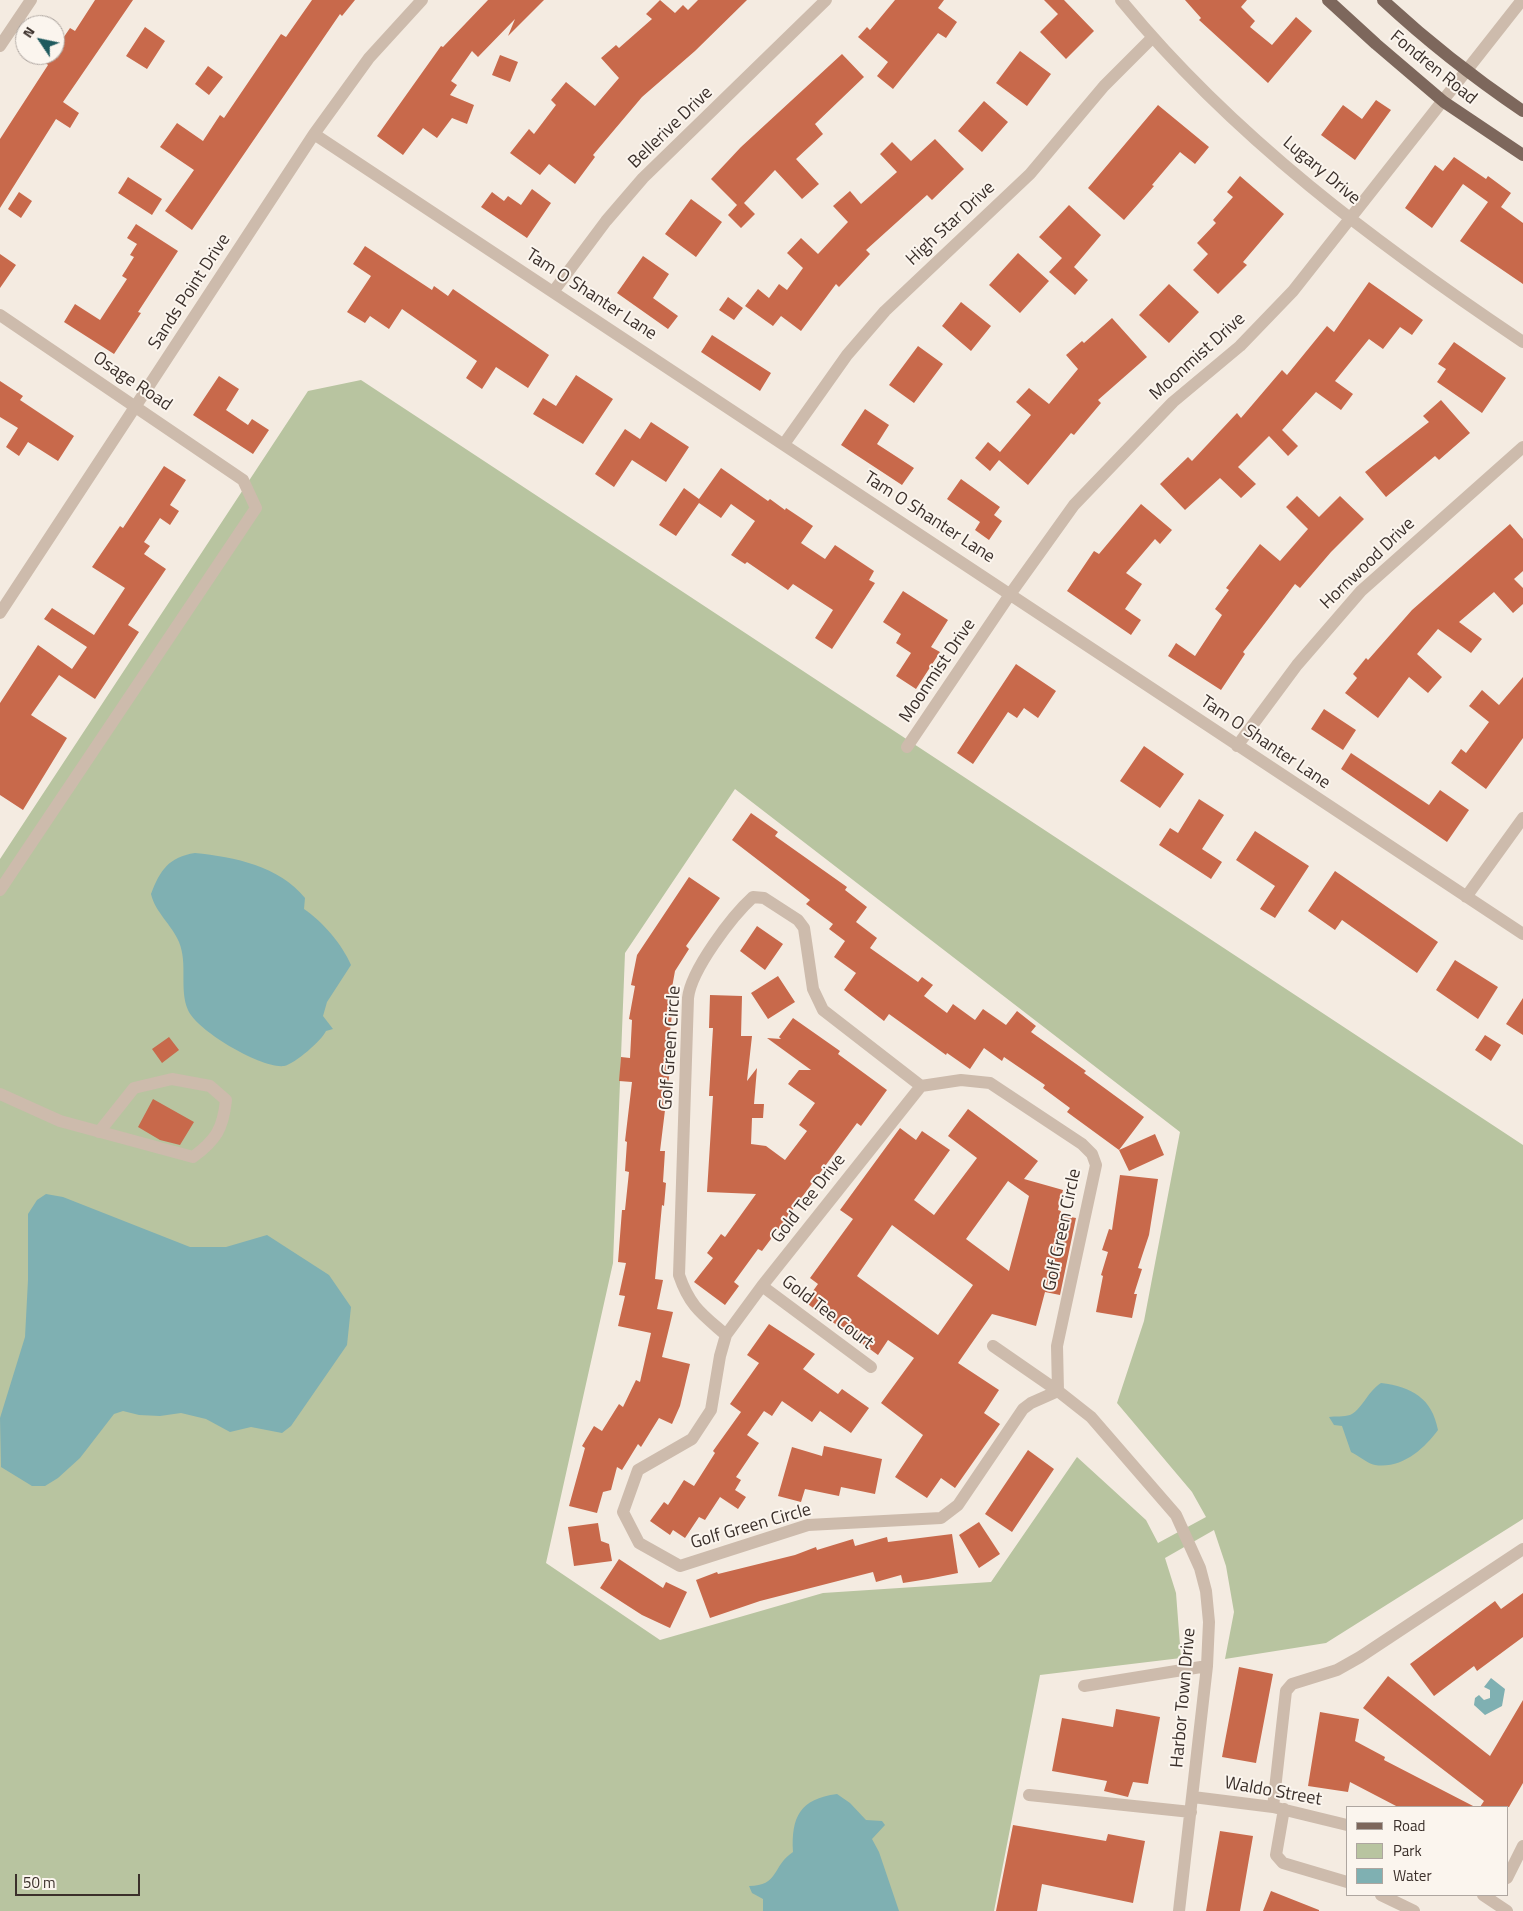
<!DOCTYPE html>
<html>
<head>
<meta charset="utf-8">
<style>
  body { margin:0 }
  #map { position:relative; width:1523px; height:1911px; overflow:hidden; background:#f4ebe1; font-family:"Titillium Web",sans-serif }
  canvas { display:block }
  .legend { position:absolute; left:1346px; top:1806px; width:162px; height:90px; box-sizing:border-box; background:#fbf5ee; border:1px solid #aea6a0; margin:0; padding:6px 9px; list-style:none; font-size:15px; color:#3b302b }
  .legend li { display:flex; align-items:center; gap:10px; height:25px }
  .legend b { width:25px; border:1px solid #aea6a0 }
  .north { position:absolute; left:15px; top:15px; width:50px; height:50px; box-sizing:border-box; background:#fbf5ee; border:1px solid #aea6a0; border-radius:50%; rotate:304deg; font-size:14px; font-weight:700; line-height:20px; text-align:center; color:#3b302b }
  .north::after { content:''; display:block; margin:auto; width:18px; height:22px; background:#1f5a5e; clip-path:polygon(50% 0,100% 100%,50% 72%,0 100%) }
  .scale { position:absolute; left:15px; top:1874px; width:125px; height:22px; box-sizing:border-box; border:2px solid #3b302b; border-top:0; padding-left:6px; font-size:15px; line-height:18px; white-space:nowrap; color:#3b302b; -webkit-text-stroke:4px #fbf5ee; paint-order:stroke }
</style>
</head>
<body>
<div id="map">
<canvas width="1523" height="1911"></canvas>
<ul class="legend">
<li><b style="height:6px;background:#7d675c"></b>Road</li>
<li><b style="height:14px;background:#b8c4a0"></b>Park</li>
<li><b style="height:14px;background:#7fb0b2"></b>Water</li>
</ul>
<div class="north">N</div>
<div class="scale">50 m</div>
</div>
<script>
const ctx = document.querySelector('canvas').getContext('2d');
ctx.lineJoin = 'round';
function fill(path, color) { ctx.fillStyle = color; ctx.fill(path, 'evenodd'); }
function trace(path, color, width, dash) { ctx.strokeStyle = color; ctx.lineWidth = width; ctx.lineCap = dash ? 'butt' : 'round'; ctx.setLineDash(dash || []); ctx.stroke(path); }
function write(font, color, halo, rows, align = 'center') {
  ctx.font = font + ' "Titillium Web",sans-serif'; ctx.lineWidth = 4; ctx.setLineDash([]); ctx.textBaseline = 'middle'; ctx.strokeStyle = halo; ctx.fillStyle = color; for (const [text, x, y, turn = 0] of rows) {
    ctx.save(); ctx.translate(x, y); ctx.rotate((+turn || 0) * Math.PI / 180); ctx.textAlign = isNaN(turn) ? turn : align; if (halo) ctx.strokeText(text, 0, 0); ctx.fillText(text, 0, 0); ctx.restore();
  }
}
fill(new Path2D(`
  M361 380 1523 1145V1519L1326 1643 1225 1659 1234 1612 1226 1566 1214 1530 1165 1558 1176 1593 1181 1658 1040 1675 994 1911H0V859L308 391ZM735 789 1180 1132 1144 1321 1117 1403 1192 1492 1206 1517 1158 1543 1146 1520 1077 1457 991 1582 823 1593 660 1640 546 1563 613 1263 625 953Z`), '#b8c4a0');
fill(new Path2D(`
  M195 853C235 857 279 866 305 898L304 909C323 922 342 944 351 965L327 1002 323 1016 333 1029 326 1031C322 1040 295 1064 284 1066 262 1069 197 1031 188 1010 179 989 188 964 179 942 172 925 155 912 151 894 160 870 169 857 195 853Z
  M46 1194 63 1197 190 1247H226L267 1235 329 1275 351 1307 347 1345 291 1426 282 1433 251 1427 230 1432 206 1419 181 1413 160 1416 139 1415 123 1411 114 1414 80 1458 58 1478 45 1486H32L1 1467 0 1418 25 1337 28 1280V1214L37 1200Z
  M1381 1383C1412 1387 1432 1398 1438 1430 1424 1449 1402 1469 1375 1465 1368 1464 1358 1455 1351 1452L1342 1426 1334 1425 1329 1417C1335 1416 1344 1417 1350 1415 1361 1411 1367 1392 1381 1383Z
  M1491 1678 1505 1689 1502 1706 1485 1715 1474 1705 1475 1698 1479 1695 1484 1700 1490 1698V1690L1484 1687Z
  M837 1794 850 1803 866 1820 882 1821 885 1825 872 1839 879 1852 899 1911H763V1899L752 1893 749 1886C779 1886 772 1866 793 1852 791 1817 800 1799 837 1794Z`), '#7fb0b2');
fill(new Path2D(`
  M95 0H133L63 102 79 113 70 128 56 119 0 208V139L48 65 46 63 52 55H55V50L70 28 75 31Z
  M312 0H355L342 16 340 14 192 230 165 211 194 170 160 147 177 123 203 141 220 115 224 118 281 34 286 37Z
  M488 0H544L508 36 515 19 478 57 472 51 451 81 457 85 450 95 474 105 467 124 452 118 437 138 423 128 403 155 377 136 441 46 443 47Z
  M660 0 675 13 683 5 688 10 698 0H747L695 51 642 97 593 155 595 157 575 184 549 164 540 175 510 153 529 129 534 134 556 105 551 100 566 82 595 106 619 78 601 58 616 45 619 48 652 19 646 14Z
  M895 0H944L938 8 957 22 946 38 938 33 893 89 877 76 888 62 858 37 867 27 870 30Z
  M1044 0H1064L1094 31 1066 59 1040 32 1058 14Z
  M1185 0H1247L1241 7 1255 21 1250 27 1272 45 1296 17 1312 31 1268 83 1199 20 1201 18Z
  M145 27 165 41 147 69 126 56Z
  M1020 51 1051 74 1027 106 996 83Z
  M842 54 864 77 815 124 823 134 796 159 819 184 802 199 775 170 744 203 755 214 741 228 728 215 737 205 711 179 741 147Z
  M500 55 518 62 510 82 492 75Z
  M208 66 223 77 209 95 195 84Z
  M1376 100 1391 110 1355 160 1321 135 1343 105 1362 119Z
  M984 101 1008 122 982 152 958 131Z
  M1158 105 1209 147 1195 164 1180 152 1152 185 1154 186 1124 220 1088 188Z
  M935 139 964 169 932 200 927 195 866 250 870 254 839 287 836 284 801 331 781 316 773 326 745 306 758 289 769 298 779 284 787 290 803 268 787 253 801 238 818 254 848 222 833 206 850 191 861 204 897 172 880 154 892 142 911 161Z
  M1454 157 1486 179 1488 176 1511 193 1501 207 1523 223V284L1460 241 1488 202 1463 184 1432 228 1405 208 1435 165 1443 171Z
  M1240 176 1284 214 1243 262 1247 265 1218 294 1193 270 1208 254 1197 243 1216 223 1213 220 1233 197 1227 192Z
  M128 177 162 199 152 215 118 193Z
  M532 189 551 203 527 238 481 207 492 192 504 201 508 196 521 205Z
  M19 192 32 201 21 218 8 209Z
  M691 199 722 222 696 257 665 234Z
  M1069 205 1101 235 1074 267 1088 280 1075 295 1049 272 1062 258 1039 237Z
  M136 224 178 251 138 312 141 313 114 354 64 322 75 304 100 320 127 279 122 276 134 257 130 255 137 244 127 238Z
  M365 246 432 290 434 286 448 296 453 289 549 355 528 388 496 367 482 389 466 378 477 361 402 309 389 329 370 316 365 323 347 312 371 276 353 264Z
  M1018 253 1049 281 1020 313 989 285Z
  M0 254 16 265 0 288Z
  M643 256 669 274 653 298 678 316 668 329 617 293Z
  M1369 282 1423 320 1412 335 1400 327 1383 349 1369 339 1335 381 1353 394 1341 410 1316 392 1282 430 1298 446 1288 456 1269 436 1238 467 1256 484 1241 498 1220 478 1185 510 1160 484 1188 457 1192 461 1237 413 1241 418 1282 370 1287 375 1327 326 1334 332Z
  M1169 284 1199 312 1169 343 1139 315Z
  M728 297 743 308 734 320 719 310Z
  M961 302 991 326 971 351 942 326Z
  M1112 318 1147 357 1098 400 1101 403 1074 435 1071 433 1028 485 999 460 990 471 975 458 988 442 1000 452 1031 415 1016 402 1029 388 1049 404 1078 369 1066 355 1082 341 1084 343Z
  M712 335 771 373 760 391 701 352Z
  M1454 342 1506 378 1482 413 1437 382 1446 369 1438 364Z
  M918 346 943 364 914 403 889 385Z
  M576 375 613 399 583 444 533 414 543 398 556 406Z
  M219 376 239 389 226 410 248 425 252 419 269 430 253 454 193 415Z
  M0 381 23 396 20 400 74 436 58 461 28 442 19 456 6 447 18 428 0 417Z
  M1441 400 1470 433 1439 460 1435 456 1386 497 1365 472 1429 422 1423 416Z
  M865 409 889 425 877 444 914 468 902 485 841 445Z
  M651 422 689 447 666 482 632 460 614 487 595 474 625 429 640 439Z
  M164 466 186 480 170 505 179 511 170 525 160 518 144 542 150 546 144 554 166 569 128 625 139 632 95 699 59 675 31 715 67 738 23 810 0 795V703L38 645 72 669 87 647 44 619 52 608 94 635 125 588 92 567 120 526 123 528Z
  M721 468 768 501 770 499 785 510 786 508 813 526 801 543 825 559 835 545 874 571 869 580 875 583 832 649 815 638 833 610 793 584 788 590 747 562 745 564 731 555 755 521 731 504 721 518 699 503 676 536 659 525 684 488 699 499Z
  M961 479 1000 507 994 515 1002 521 989 540 975 530 980 522 947 499Z
  M1297 496 1319 517 1340 496 1364 519 1331 552 1300 588 1295 584 1243 652 1245 654 1221 690 1168 656 1176 643 1195 656 1222 615 1215 609 1229 590 1226 588 1260 544 1280 561 1308 529 1286 507Z
  M1141 504 1172 530 1160 544 1155 539 1126 573 1142 584 1125 609 1141 620 1131 635 1067 591 1094 551 1099 554Z
  M1510 524 1523 539V571L1514 579 1523 588V604L1513 613 1494 592 1459 622 1482 639 1471 653 1438 629 1417 654 1442 677 1428 693 1409 677 1378 718 1345 693 1357 678 1353 674 1366 658 1368 660 1412 610Z
  M903 591 948 620 931 647 940 652 916 689 896 676 911 653 896 643 901 634 883 622Z
  M1016 664 1056 691 1038 718 1024 708 1017 718 1008 712 973 764 957 753Z
  M1523 677V738L1486 789 1451 763 1461 749 1466 753 1489 722 1469 706 1482 690 1499 705Z
  M1324 709 1356 730 1343 750 1311 729Z
  M1144 746 1184 774 1160 808 1120 781Z
  M1351 753 1429 805 1440 790 1469 810 1447 842 1341 769Z
  M1199 799 1224 815 1202 849 1222 862 1211 879 1159 845 1170 828 1178 833Z
  M751 813 778 832 775 836 847 887 845 890 867 907 856 922 877 938 870 948 918 982 922 977 933 985 924 996 947 1013 953 1004 975 1020 983 1009 1006 1025 1017 1011 1036 1026 1031 1032 1086 1071 1084 1073 1144 1117 1119 1150 1067 1112 1070 1108 1043 1088 1045 1085 1004 1057 1002 1061 984 1048 970 1069 947 1053 946 1055 889 1014 884 1021 844 990 856 973 834 957 845 941 829 929 833 924 806 904 810 900 732 840Z
  M1255 831 1309 866 1275 918 1260 909 1275 886 1236 860Z
  M1335 871 1438 942 1417 973 1342 920 1335 930 1308 911Z
  M689 877 720 898 686 946 689 949 675 971 669 1004 673 1005 667 1060 671 1061 660 1151H665L663 1182 666 1183 664 1206 662 1205 655 1279 663 1280 657 1309 673 1312 662 1357 690 1364 680 1406 672 1424 659 1418 641 1447 638 1444 622 1470 617 1467 611 1490 603 1492 597 1513 569 1506 585 1448 582 1446 594 1426 602 1431 619 1404 623 1407 636 1380 640 1382 651 1333 618 1326 625 1296 619 1295 626 1263 618 1262 622 1210H625L629 1172 625 1171 627 1142 625 1141 632 1082 619 1081 621 1057 630 1058 632 1020 629 1019 635 986 631 985 637 955Z
  M757 926 783 944 765 970 740 951Z
  M1455 960 1498 987 1478 1019 1436 990Z
  M778 976 795 1002 768 1019 751 993Z
  M710 995 742 996 741 1036H752L747 1081 757 1068 754 1104H764L763 1118H752L751 1144 766 1146 785 1160 807 1131 799 1125 815 1103 788 1084 799 1070H811L767 1038 781 1039 779 1037 793 1018 840 1051 838 1054 887 1090 861 1126 857 1123 762 1251 758 1249 734 1282 739 1286 725 1305 694 1282 713 1258 707 1253 721 1234 725 1237 756 1194 707 1192 713 1096H709L713 1028H709Z
  M1523 998V1035L1506 1024Z
  M1485 1035 1501 1045 1491 1061 1475 1050Z
  M169 1037 179 1050 162 1063 152 1049Z
  M153 1099 194 1122 180 1145 160 1140 138 1127Z
  M968 1109 1038 1161 1024 1179 1063 1190 1058 1210 1061 1211 1060 1215 1076 1218 1060 1295 1045 1292 1036 1326 992 1314 958 1363 999 1390 984 1413 1000 1424 955 1488 941 1478 927 1498 895 1477 923 1435 881 1403 914 1358 888 1340 878 1355 805 1302 818 1284 810 1278 853 1219 840 1210 900 1128 916 1140 922 1131 950 1150 914 1200 934 1215 977 1158 948 1136ZM1008 1181 1029 1196 1009 1271 966 1239ZM892 1225 973 1285 938 1335 857 1276Z
  M1155 1134 1164 1155 1129 1171 1119 1150Z
  M1120 1175 1158 1179 1149 1235 1138 1268 1142 1269 1134 1294H1137L1132 1318 1096 1312 1103 1276 1101 1275 1108 1252 1102 1250 1109 1229 1112 1230Z
  M769 1324 815 1354 803 1369 838 1394 842 1389 869 1408 851 1433 820 1411 812 1422 782 1401 772 1416 764 1411 747 1435 759 1443 736 1477 741 1480 735 1490 746 1497 738 1509 720 1497 705 1520 699 1517 685 1538 673 1530 670 1535 650 1521 664 1502 668 1505 684 1480 694 1486 715 1453 713 1451 741 1412 730 1404 759 1363 747 1355Z
  M824 1446 882 1459 875 1494 841 1487 839 1496 805 1489 801 1502 778 1496 792 1447 822 1456Z
  M1028 1450 1054 1469 1012 1532 985 1514Z
  M979 1522 1000 1554 979 1568 959 1535Z
  M598 1523 601 1541 609 1544 612 1561 574 1566 568 1527Z
  M952 1534 958 1573 928 1579 903 1583 901 1575 876 1582 873 1572 760 1601 710 1618 696 1580 717 1572 718 1574 795 1555 816 1547 817 1550 853 1539 855 1546 887 1537 888 1542Z
  M619 1559 663 1588 666 1582 687 1592 670 1628 642 1615 600 1588Z
  M1523 1593V1637L1477 1671 1474 1666 1434 1696 1410 1664 1495 1601 1501 1609Z
  M1239 1667 1273 1674 1256 1763 1222 1757Z
  M1388 1676 1490 1756 1523 1700V1783L1509 1807H1480L1484 1801 1363 1708Z
  M1116 1709 1160 1717 1148 1784 1133 1782 1128 1797 1104 1791 1107 1781 1052 1771 1062 1718 1113 1727Z
  M1320 1712 1359 1719 1355 1741 1385 1757 1384 1760 1475 1807H1398L1350 1782 1348 1792 1308 1786Z
  M1013 1825 1106 1841 1108 1834 1145 1841 1133 1903 1042 1884 1037 1911H996Z
  M1220 1831 1253 1836 1240 1911H1206Z
  M1271 1891 1319 1910V1911H1263Z`), '#c8694b');
trace(new Path2D(`
  M1121 0C1233 137 1377 244 1523 342
  M0 46 31 0
  M314 134 1523 934
  M553 292 606 221 643 178 826 0
  M0 315 243 480 256 508 0 890
  M784 444 847 355 885 311 1030 174 1104 86 1152 38
  M0 613 314 134 369 58 422 0
  M1237 746 1297 665 1361 591 1523 447
  M907 747 1011 593 1074 505 1173 402 1240 346 1293 291 1522 0
  M1466 897 1523 818
  M0 1094 60 1121 193 1157C216 1140 223 1129 226 1100L210 1086 172 1079 134 1088 99 1132
  M762 1286 871 1367
  M726 1335C702 1314 690 1307 679 1275L688 998C691 970 732 916 753 897L764 898 798 920 804 928 813 989 823 1010 921 1086 961 1080 990 1083 1082 1144 1092 1154 1096 1165 1057 1346 1058 1391 1031 1403 1023 1409 958 1505 941 1518 808 1525 680 1566 639 1543 623 1512 638 1470 692 1439 711 1410 720 1356 726 1335 762 1286 921 1086
  M993 1346 1058 1391 1091 1417 1176 1515 1200 1568 1206 1591 1209 1622 1207 1666 1179 1911
  M1084 1686 1207 1666
  M1029 1795 1191 1812
  M1193 1797 1273 1807 1347 1825
  M1273 1807 1286 1691 1292 1684 1337 1670 1360 1657 1523 1549
  M1284 1809 1276 1855 1283 1863 1347 1882
  M1507 1878 1523 1846
  M1381 1895 1414 1911
  M1483 1895 1507 1911`), '#cdbbac', 12);
trace(new Path2D(`
  M1328 0 1376 44 1444 102 1523 155
  M1383 0C1427 41 1473 77 1523 111`), '#7d675c', 12);
write('18px', '#3b302b', '#fbf5ee', [
  ["Fondren Road",1433,68,39],
  ["Bellerive Drive",671,128,-44],
  ["Lugary Drive",1321,171,40],
  ["High Star Drive",951,224,-43],
  ["Sands Point Drive",190,292,-57],
  ["Tam O Shanter Lane",591,295,33],
  ["Moonmist Drive",1198,357,-42],
  ["Osage Road",132,382,34],
  ["Tam O Shanter Lane",929,518,33],
  ["Hornwood Drive",1368,564,-44],
  ["Moonmist Drive",938,671,-56],
  ["Tam O Shanter Lane",1265,743,34],
  ["Golf Green Circle",671,1048,-86],
  ["Gold Tee Drive",809,1199,-52],
  ["Golf Green Circle",1063,1230,-78],
  ["Gold Tee Court",827,1313,37],
  ["Golf Green Circle",751,1527,-16],
  ["Harbor Town Drive",1184,1698,-85],
  ["Waldo Street",1273,1792,10]
]);
</script>
</body>
</html>
